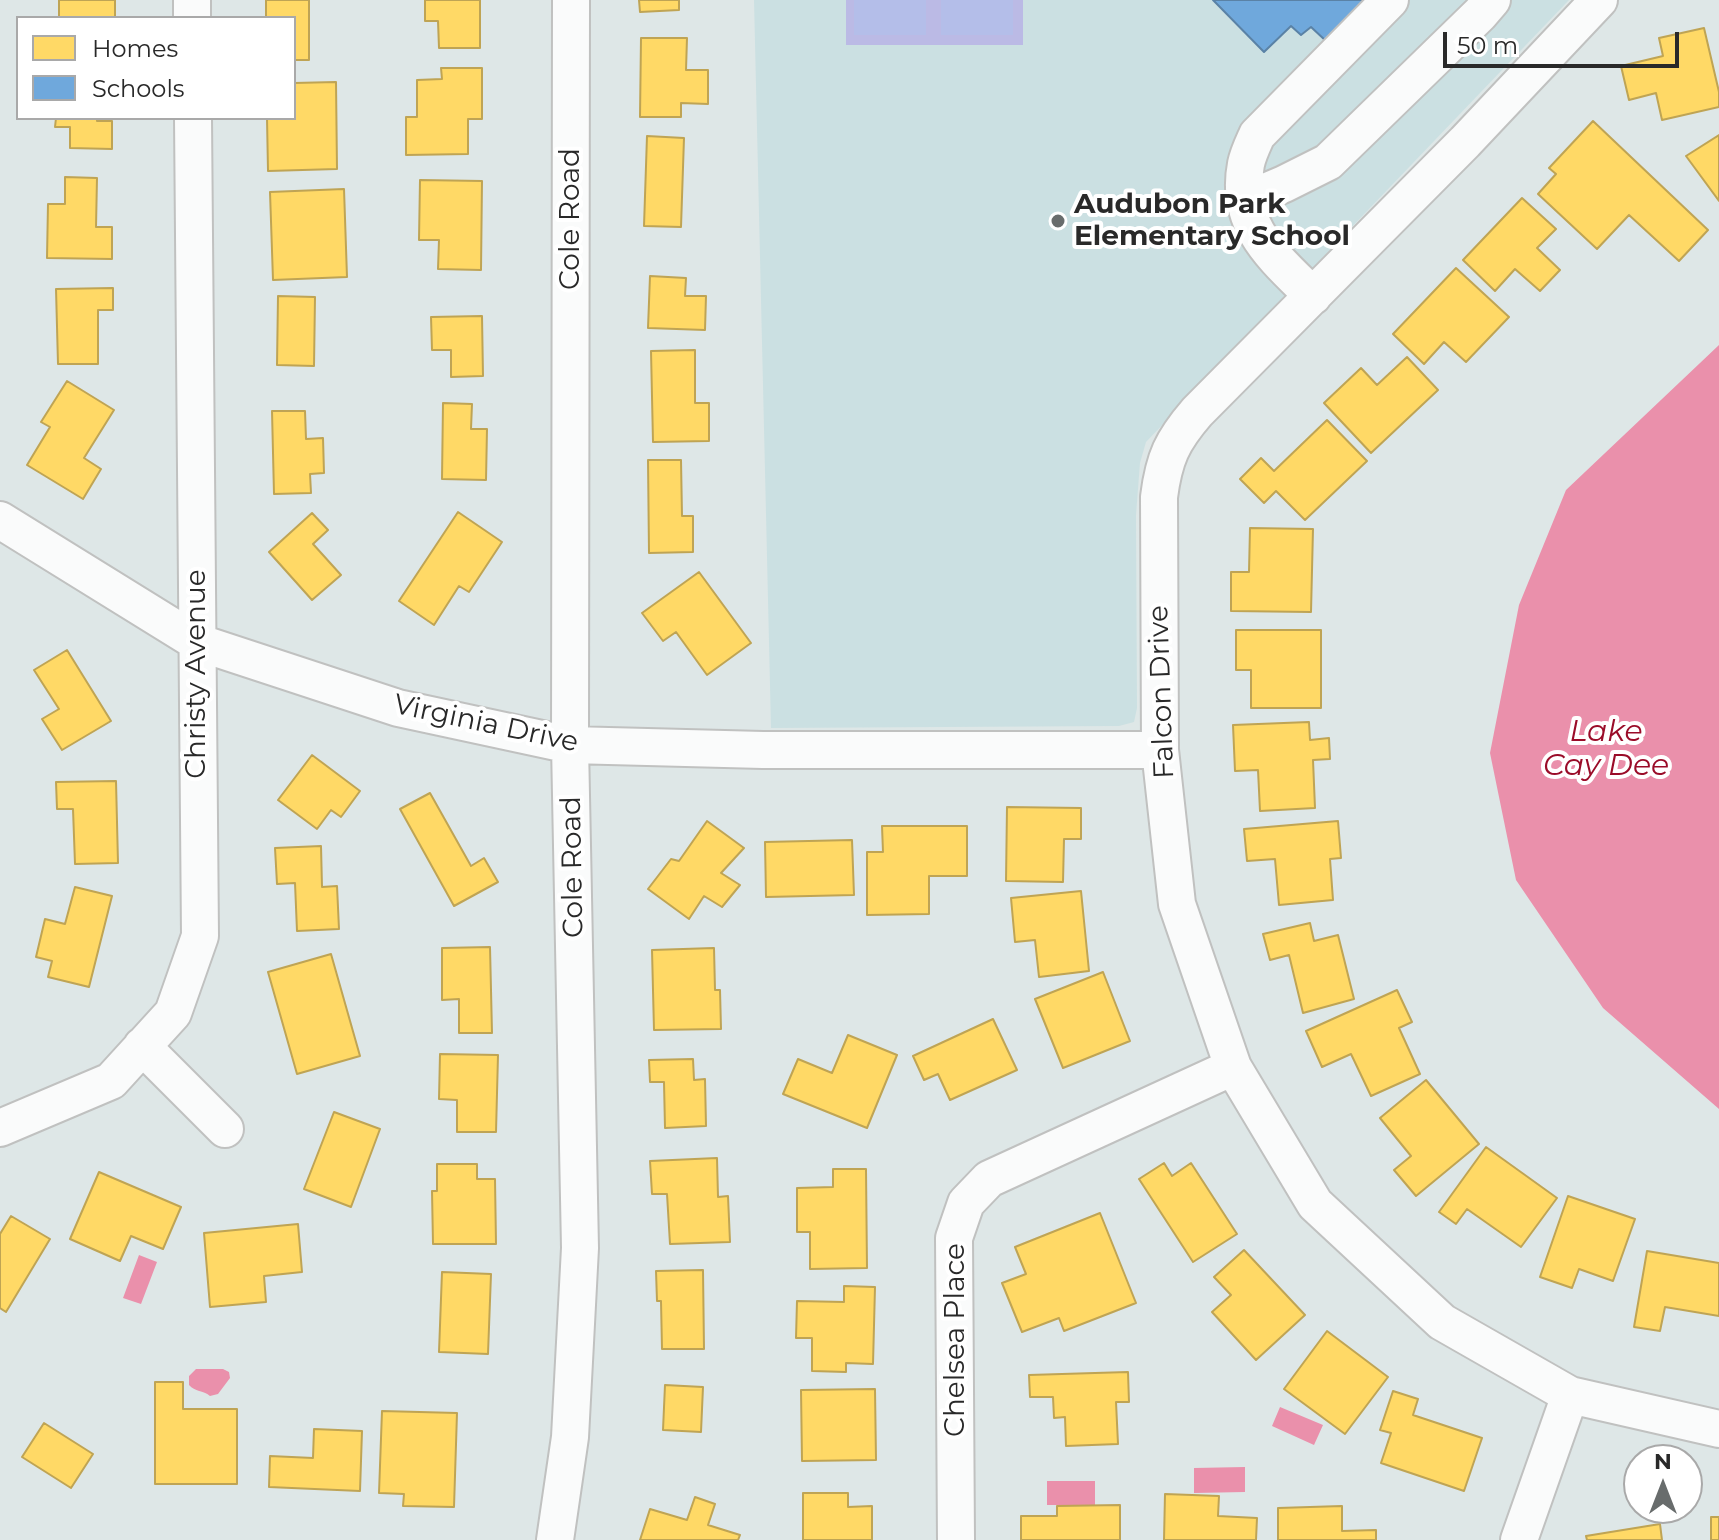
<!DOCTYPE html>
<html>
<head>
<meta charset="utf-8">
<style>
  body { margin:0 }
  #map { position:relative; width:1719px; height:1540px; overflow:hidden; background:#dee7e7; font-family:Montserrat,sans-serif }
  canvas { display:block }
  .legend { position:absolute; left:16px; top:16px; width:280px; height:104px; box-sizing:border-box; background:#fff; border:2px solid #a9a9a9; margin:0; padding:10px 14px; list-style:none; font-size:24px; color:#292929 }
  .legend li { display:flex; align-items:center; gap:16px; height:40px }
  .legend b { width:40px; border:2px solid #a9a9a9 }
  .north { position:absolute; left:1623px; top:1444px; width:80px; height:80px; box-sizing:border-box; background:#fff; border:2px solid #a9a9a9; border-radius:50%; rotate:0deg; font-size:22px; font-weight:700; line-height:32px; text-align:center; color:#292929 }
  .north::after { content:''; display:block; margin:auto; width:28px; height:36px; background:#686c6c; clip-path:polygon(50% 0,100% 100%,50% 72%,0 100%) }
  .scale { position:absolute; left:1443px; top:32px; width:236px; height:36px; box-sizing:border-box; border:4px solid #292929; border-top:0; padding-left:10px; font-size:24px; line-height:28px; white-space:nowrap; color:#292929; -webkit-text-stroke:6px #fff; paint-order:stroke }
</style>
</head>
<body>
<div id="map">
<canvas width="1719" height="1540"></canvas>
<ul class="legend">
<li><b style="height:22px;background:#ffd966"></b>Homes</li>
<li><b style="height:22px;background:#6fa8dc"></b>Schools</li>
</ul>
<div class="north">N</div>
<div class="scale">50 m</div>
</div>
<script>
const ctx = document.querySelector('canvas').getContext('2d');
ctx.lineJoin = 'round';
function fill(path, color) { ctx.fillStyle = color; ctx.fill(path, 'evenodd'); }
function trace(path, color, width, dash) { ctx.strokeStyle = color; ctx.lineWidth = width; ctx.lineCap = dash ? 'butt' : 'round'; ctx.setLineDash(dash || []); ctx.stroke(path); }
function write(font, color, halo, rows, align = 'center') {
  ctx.font = font + ' Montserrat,sans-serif'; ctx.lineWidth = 8; ctx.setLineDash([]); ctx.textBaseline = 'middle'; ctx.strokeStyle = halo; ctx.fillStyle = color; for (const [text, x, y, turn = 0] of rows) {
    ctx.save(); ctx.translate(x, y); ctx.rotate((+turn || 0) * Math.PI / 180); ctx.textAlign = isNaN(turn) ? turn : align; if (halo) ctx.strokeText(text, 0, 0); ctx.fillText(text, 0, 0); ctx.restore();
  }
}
fill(new Path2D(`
  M754 0H1569L1146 442 1140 463 1136 515 1137 708 1134 722 1119 726 771 728Z`), '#cbe0e2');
fill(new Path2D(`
  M846 0H1023V45H846Z`), '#bbbae5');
fill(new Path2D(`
  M854 0H926V35H854Z
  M941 0H1013V35H941Z`), '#b4bee9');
fill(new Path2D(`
  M1719 345V1109L1603 1008 1516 880 1490 753 1519 605 1566 490Z
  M139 1255 157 1262 141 1304 123 1298Z
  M196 1369H223L229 1372 230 1378 218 1394 210 1396C203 1390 195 1392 189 1385V1376Z
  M1280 1407 1323 1425 1314 1445 1272 1426Z
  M1245 1467V1492L1194 1493V1468Z
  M1047 1481H1095V1505H1047Z`), '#ea90ab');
const homes = new Path2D(`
  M59 0H115V18H59Z
  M266 0H309V60H294V18H266Z
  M425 0H480V48H439L438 21H425Z
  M639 0H679V10L640 12Z
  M1704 28 1719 92V107L1662 120 1656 93 1629 100 1621 66 1663 56 1659 38Z
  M641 38H687L686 70H708V104L681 103V117H640Z
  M441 68H482V119H468V154L406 155V117H417V80L442 79Z
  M336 82 337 169 268 171 267 118H294V83Z
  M56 118H97V121H112V149L70 148V127H55Z
  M1593 121 1708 230 1679 261 1629 215 1597 249 1538 194 1556 174 1549 168Z
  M1719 135V201L1686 156Z
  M647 136 684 138 681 227 644 226Z
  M65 177 97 178 96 227H112V259L47 258 48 204H65Z
  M420 180 482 181 481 270 438 269 439 240H419Z
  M344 189 347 277 273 280 270 192Z
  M1522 198 1556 229 1537 248 1560 270 1540 291 1515 269 1495 291 1463 260Z
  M1456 268 1509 317 1466 362 1444 342 1424 364 1393 334Z
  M650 276 686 278 685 296H706L705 330 648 328Z
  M113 288V310H98V364H58L56 289Z
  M278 296 315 297 314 366 277 365Z
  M482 316 483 376 451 377V350H432L431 317Z
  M695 350V403H709V441L653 442 651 351Z
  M1407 357 1438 390 1371 453 1324 403 1361 368 1377 385Z
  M67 381 114 410 84 458 101 469 83 499 27 465 50 427 41 422Z
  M443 403 472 404 471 429H487L486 480 442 479Z
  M272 411H305L306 439 323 438 324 473 310 474 311 493 274 494Z
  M1327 420 1367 461 1305 520 1276 491 1264 503 1240 479 1261 458 1274 471Z
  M648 460H681L682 516H693V552L649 553Z
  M458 512 502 542 469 592 459 586 434 625 399 601Z
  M312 513 328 530 313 544 341 575 312 600 269 552Z
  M1250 528 1313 529 1311 612 1231 611V572H1249Z
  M699 572 751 643 707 675 676 632 663 641 642 613Z
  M1236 630H1321V708H1251V670H1236Z
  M67 650 111 721 62 750 42 719 59 709 34 670Z
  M1309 722 1310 740 1329 738 1330 759 1313 760 1315 808 1260 811 1258 770 1235 771 1233 725Z
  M312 755 360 791 341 817 331 810 317 829 278 800Z
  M116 781 118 863 75 864 73 809H57L56 782Z
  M430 793 471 866 484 858 498 882 454 906 400 809Z
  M1007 807 1081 808V839H1064L1063 882 1006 881Z
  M707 821 744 848 721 873 740 885 722 907 704 896 689 919 648 889 671 859 679 861Z
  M1338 821 1341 858 1330 859 1333 900 1279 905 1275 859 1247 861 1244 829Z
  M882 826H967V876H929V914L867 915V852H883Z
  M852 840 854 895 766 897 765 842Z
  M321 846 322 887 337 886 339 929 297 931 295 883 277 884 275 848Z
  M75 887 112 896 89 987 48 977 52 961 36 957 45 919 65 924Z
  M1081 891 1089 971 1039 977 1035 940 1015 942 1011 898Z
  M1310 923 1314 941 1338 935 1354 999 1303 1013 1289 955 1270 960 1263 934Z
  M490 947 492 1033H459V999L442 1000V948Z
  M714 948 715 990H720L721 1029 654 1030 652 950Z
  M331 954 360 1056 297 1074 268 972Z
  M1103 972 1130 1041 1063 1068 1035 999Z
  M1397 990 1412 1022 1399 1028 1420 1074 1371 1096 1351 1054 1322 1067 1306 1031Z
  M993 1019 1017 1070 950 1100 938 1074 924 1080 913 1056Z
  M848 1035 897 1055 867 1128 783 1094 798 1059 832 1073Z
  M440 1054 498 1055 496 1132H457V1100L439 1099Z
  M693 1059 694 1080 705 1079 706 1126 665 1128 664 1082H650L649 1060Z
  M1426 1080 1479 1144 1416 1196 1394 1170 1411 1156 1380 1118Z
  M334 1112 380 1129 351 1207 304 1189Z
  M1486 1147 1557 1198 1521 1247 1467 1209 1456 1224 1439 1212Z
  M717 1158 718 1197 728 1196 730 1242 670 1244 667 1194H652L650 1161Z
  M1164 1163 1172 1176 1191 1163 1237 1234 1193 1262 1139 1179Z
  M437 1164H477V1179H495L496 1244H433L432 1191H437Z
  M833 1169H866L867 1268 810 1269V1232H797V1188L833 1187Z
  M99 1172 181 1207 163 1249 131 1236 120 1261 70 1239Z
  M1568 1196 1635 1219 1613 1281 1579 1269 1572 1288 1540 1277Z
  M1100 1213 1136 1303 1064 1331 1059 1318 1022 1332 1002 1283 1026 1274 1015 1247Z
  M11 1216 50 1239 6 1312 0 1308V1234Z
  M298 1224 302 1272 264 1276 266 1302 210 1307 204 1233Z
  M1244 1250 1305 1315 1256 1360 1212 1312 1231 1295 1214 1277Z
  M1647 1251 1719 1263V1316L1665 1307 1660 1331 1634 1327Z
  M703 1270 704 1349H662L661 1301H657L656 1271Z
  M442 1272 491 1274 488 1354 439 1352Z
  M844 1286 875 1287 873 1364 846 1363V1372L812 1371V1338H796L797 1301 844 1302Z
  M1327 1331 1388 1377 1345 1434 1284 1389Z
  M1128 1372 1129 1402H1116L1118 1444 1066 1446 1065 1417 1054 1418 1053 1397H1030L1029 1375Z
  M155 1382H183V1409H237V1484H155Z
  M665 1385 703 1387 701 1432 663 1430Z
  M875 1389 876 1460 802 1461 801 1390Z
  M1393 1391 1418 1399 1413 1415 1482 1438 1464 1491 1381 1463 1391 1433 1380 1430Z
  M382 1411 457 1413 454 1507 403 1506 404 1494 379 1493Z
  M44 1423 93 1454 71 1488 22 1457Z
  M314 1429 362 1431 360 1491 269 1487 270 1456 313 1458Z
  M803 1493H848V1507L872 1506V1540H803Z
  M1165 1494 1219 1496 1218 1516 1257 1518 1256 1540H1164Z
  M695 1497 715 1504 708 1525 740 1535 738 1540H640L650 1509 687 1520Z
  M1120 1505V1540H1021V1516H1057V1506Z
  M1342 1506V1531L1376 1530V1540H1278V1508Z
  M1711 1517H1719V1540H1711Z
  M1660 1524 1662 1540H1587L1586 1536Z`);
fill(homes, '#ffd966');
trace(homes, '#bfa454', 2);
const schools = new Path2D(`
  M1213 0H1367L1326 41 1311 27 1301 35 1291 26 1264 52Z`);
fill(schools, '#6fa8dc');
trace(schools, '#5a82a6', 2);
const minor = new Path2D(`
  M192 0V18
  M1599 0 1465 142 1197 412C1172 441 1164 458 1159 497L1160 750 1177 904 1233 1067 1315 1204 1442 1322 1570 1395 1719 1429
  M1244 201 1284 184 1328 162 1480 14 1492 0
  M1313 296C1275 258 1234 226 1246 164 1248 154 1253 144 1257 135L1390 0
  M0 520 197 642 398 708 570 745 763 750H1160
  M142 1046 225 1129
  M0 1128 111 1081 173 1013 200 936 193 118
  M555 1540 570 1437 580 1248 570 745 571 0
  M956 1540 954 1238 966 1203 989 1179 1233 1067
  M1519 1540 1570 1395`);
trace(minor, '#c0c1c0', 40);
trace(minor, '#fafbfb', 36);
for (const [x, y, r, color] of [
  [1058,221,8,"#686c6c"]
]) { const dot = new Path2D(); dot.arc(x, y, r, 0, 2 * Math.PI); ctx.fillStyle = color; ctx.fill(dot); trace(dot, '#fff', 3); }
write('bold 28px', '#292929', '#fff', [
  ["Audubon Park",1074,205],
  ["Elementary School",1074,237]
], 'left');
write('28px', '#292929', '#fff', [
  ["Cole Road",571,219,-90],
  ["Christy Avenue",197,674,-90],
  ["Falcon Drive",1162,692,-92],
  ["Virginia Drive",486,724,12],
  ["Cole Road",573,867,-91],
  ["Chelsea Place",956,1340,-90]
]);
write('italic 30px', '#9a0c29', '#fff', [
  ["Lake",1606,732],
  ["Cay Dee",1606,766]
]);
</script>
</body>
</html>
